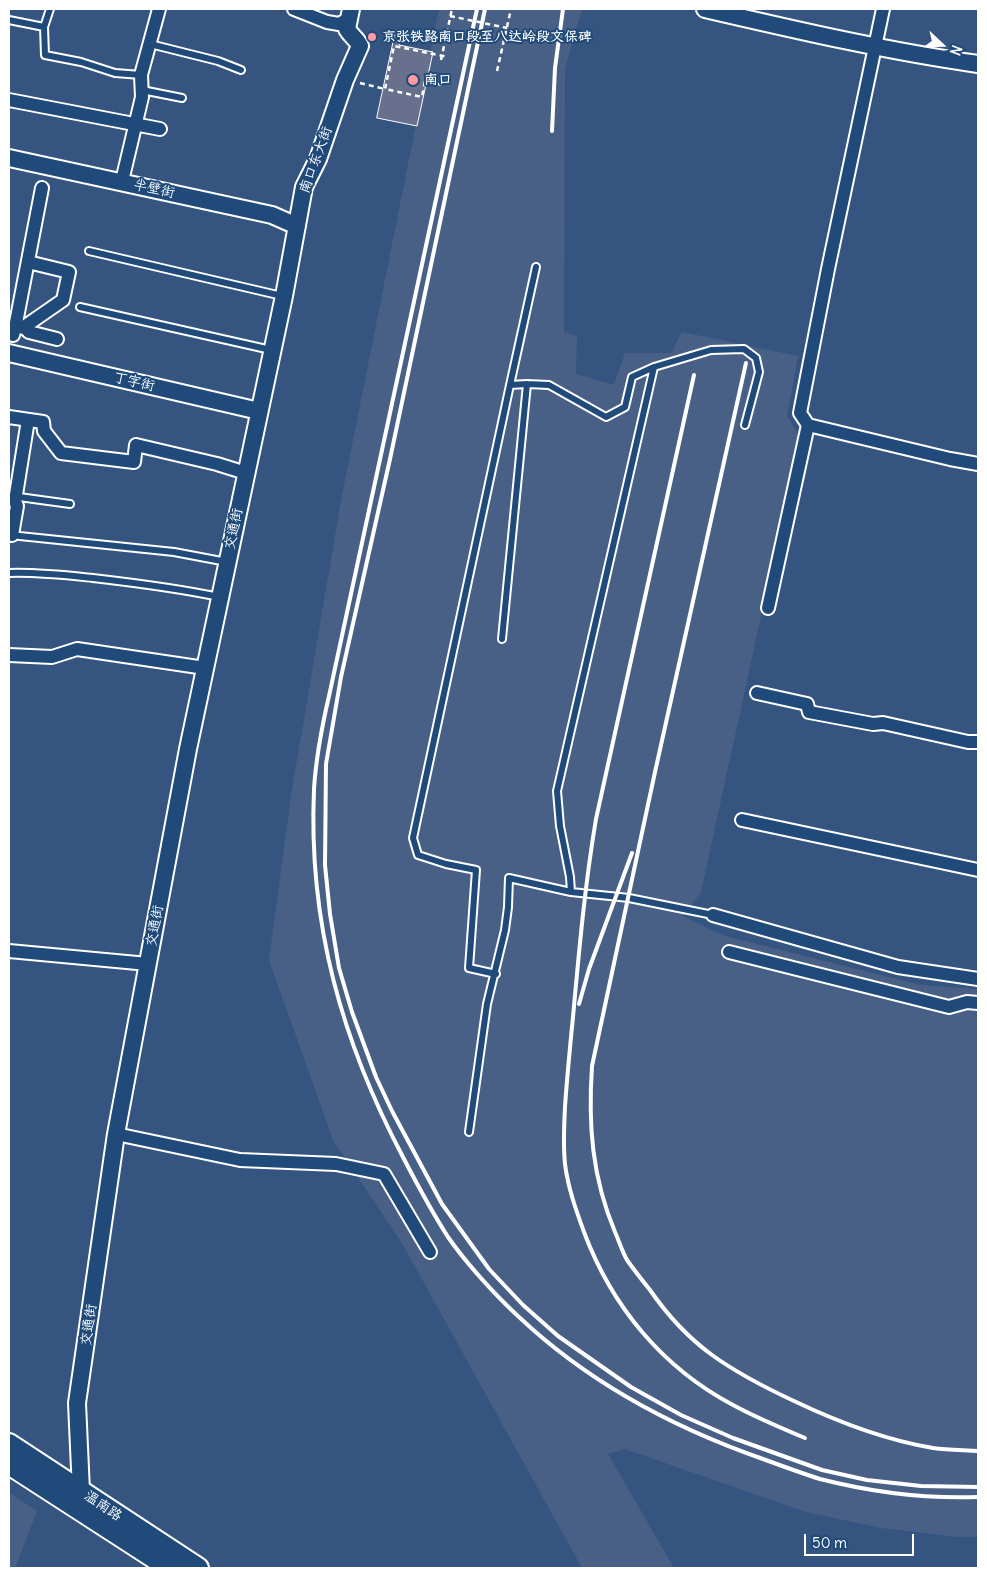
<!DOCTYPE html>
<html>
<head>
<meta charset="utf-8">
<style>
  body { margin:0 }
  #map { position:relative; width:987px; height:1577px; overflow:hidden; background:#355580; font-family:Delius,sans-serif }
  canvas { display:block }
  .frame { position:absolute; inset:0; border:10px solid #fff; pointer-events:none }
  .north { position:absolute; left:917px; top:20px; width:50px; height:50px; -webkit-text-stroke:4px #1f4a7a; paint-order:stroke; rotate:111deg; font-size:14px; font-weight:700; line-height:20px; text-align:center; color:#fff }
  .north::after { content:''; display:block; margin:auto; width:18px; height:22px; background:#fff; clip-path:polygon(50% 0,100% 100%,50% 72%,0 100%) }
  .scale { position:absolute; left:804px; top:1534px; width:110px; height:22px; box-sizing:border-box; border:2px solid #fff; border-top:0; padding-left:6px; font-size:15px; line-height:18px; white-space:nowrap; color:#fff; -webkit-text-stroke:4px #1f4a7a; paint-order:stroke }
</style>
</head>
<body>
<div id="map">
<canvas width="987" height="1577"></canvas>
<div class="frame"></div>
<div class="north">N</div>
<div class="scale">50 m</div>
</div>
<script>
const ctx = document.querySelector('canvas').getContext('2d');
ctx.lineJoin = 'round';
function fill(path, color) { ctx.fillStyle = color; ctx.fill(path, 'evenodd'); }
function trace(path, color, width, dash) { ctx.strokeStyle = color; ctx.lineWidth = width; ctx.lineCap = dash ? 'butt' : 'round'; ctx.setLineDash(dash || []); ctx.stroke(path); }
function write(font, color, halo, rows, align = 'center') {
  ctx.font = font + ' Delius,"LXGW WenKai TC",sans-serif'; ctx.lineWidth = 4; ctx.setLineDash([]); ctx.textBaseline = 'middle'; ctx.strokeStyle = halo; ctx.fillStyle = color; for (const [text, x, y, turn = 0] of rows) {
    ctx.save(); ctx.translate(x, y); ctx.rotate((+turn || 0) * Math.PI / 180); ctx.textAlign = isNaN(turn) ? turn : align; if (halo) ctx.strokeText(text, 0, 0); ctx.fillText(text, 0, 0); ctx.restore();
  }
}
fill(new Path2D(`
  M439 9H582L565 69 564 332 577 336 576 374 614 385 625 353H671L682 332 798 356 787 416 800 437 701 892 683 916 721 935 921 985 978 989V1537H958L881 1528 806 1512 625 1449 608 1454 674 1568H582L403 1245 333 1140 269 960 291 796 341 500Z
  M9 1493 37 1511 15 1568H9Z`), '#496086');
const building = new Path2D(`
  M396 30 402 31 399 45 433 52 417 126 377 118Z`);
fill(building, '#69708e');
trace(building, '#fff', 1);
const service = new Path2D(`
  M50 9 44 27 45 55 81 62 115 73 141 75
  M9 20 44 27
  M150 44 218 61 241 70
  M142 90 182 98
  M89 251 282 296
  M80 307 271 350
  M527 384 510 385 536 267
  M9 501H15L19 497 70 504
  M10 535 174 552 227 562
  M9 573C38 572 64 575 93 578 136 583 177 588 219 597
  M502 639 527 384 549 385 606 417 625 407 632 377 654 367 711 350 744 349 756 358 759 372 745 425
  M571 892 570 877 560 826 557 791 654 367
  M496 974 469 968 476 870 446 864 418 855 413 838 510 385
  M469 1132 487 1004 505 930 508 907 509 878 571 892 629 898 713 915`);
const minor = new Path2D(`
  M294 9 327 22 339 24 348 19
  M9 100 160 129
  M122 181 142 97 141 75 159 9
  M24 327 29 332 57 339
  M15 328 42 188
  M13 335 15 328 24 327 63 300 69 272 28 262
  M9 417 43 422 44 431 61 453 134 462 136 445 217 464 246 473
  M808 425 950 459 978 464
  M12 535 17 506 15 501 28 420
  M768 608 808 425 800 413 828 269 883 9
  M9 655 52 657 77 649 205 668
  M757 693 807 704 809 712 873 724 883 723 968 742H978
  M742 820 978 870
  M713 915 898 967 978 979
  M9 951 148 964
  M729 952 949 1007 967 1002 978 1003
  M116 1134 240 1160 336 1164 384 1174 430 1252`);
const tertiary = new Path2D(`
  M705 9C796 30 886 51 978 64
  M9 158 272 215 297 226
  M9 353 259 411
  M75 1499 81 1491 77 1403 116 1134 188 749 284 296 304 187 318 159 345 80 360 46C357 39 351 36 347 29L351 9`);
const primary = new Path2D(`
  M9 1444 198 1568
  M9 1464 170 1568`);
trace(service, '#fff', 10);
trace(minor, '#fff', 16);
trace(tertiary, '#fff', 20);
trace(primary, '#fff', 24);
trace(new Path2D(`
  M497 71 511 9
  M360 83 385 89
  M442 85 425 81 422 97 385 89 394 46 448 57`), '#fff', 2.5, [5, 4]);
trace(service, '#1f4a7a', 6);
trace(minor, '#1f4a7a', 12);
trace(tertiary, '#1f4a7a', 16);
trace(primary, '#1f4a7a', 20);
trace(new Path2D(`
  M477 9 329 696C322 726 316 758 314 789 308 923 342 1042 404 1159 418 1186 432 1212 448 1237 466 1263 496 1296 519 1317 588 1382 674 1428 763 1459 782 1466 801 1473 820 1479 871 1492 925 1499 978 1497
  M485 9 390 459 341 677 326 764 325 865 330 914 339 968 352 1012 376 1077 392 1111 442 1204 489 1269 523 1305 558 1336 631 1387 681 1415 733 1438 822 1470 867 1480 921 1486 978 1487
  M552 131 555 68 563 9
  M746 363 655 772 592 1066C588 1125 592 1177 615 1232 619 1241 622 1251 627 1260 634 1270 642 1280 650 1290 668 1316 686 1336 712 1355 737 1373 766 1388 794 1401 838 1422 885 1440 933 1448 948 1450 963 1450 978 1451
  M694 375 596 819C585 884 579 951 573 1017 570 1047 567 1077 565 1107 564 1126 563 1145 565 1164 568 1188 576 1210 584 1232 612 1307 663 1368 733 1405 757 1418 781 1428 805 1438
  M579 1004 589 969 632 853`), '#fff', 4);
trace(new Path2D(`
  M450 16 507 28
  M441 60 452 9`), '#fff', 2.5, [5, 4]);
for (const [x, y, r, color] of [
  [372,37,5,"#ff9aa2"],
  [413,80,6,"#ff9aa2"]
]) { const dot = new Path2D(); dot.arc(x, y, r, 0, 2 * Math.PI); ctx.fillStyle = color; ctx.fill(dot); trace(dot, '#1f4a7a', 2); }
write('bold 14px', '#fff', '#1f4a7a', [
  ["京张铁路南口段至八达岭段文保碑",382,37],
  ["南口",424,80]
], 'left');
write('14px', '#fff', '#1f4a7a', [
  ["南口东大街",316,160,-70],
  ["半壁街",154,189,13],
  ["丁字街",134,382,13],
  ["交通街",234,529,-78],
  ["交通街",155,926,-80],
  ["交通街",89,1325,-82],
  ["温南路",103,1506,34]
]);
</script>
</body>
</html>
